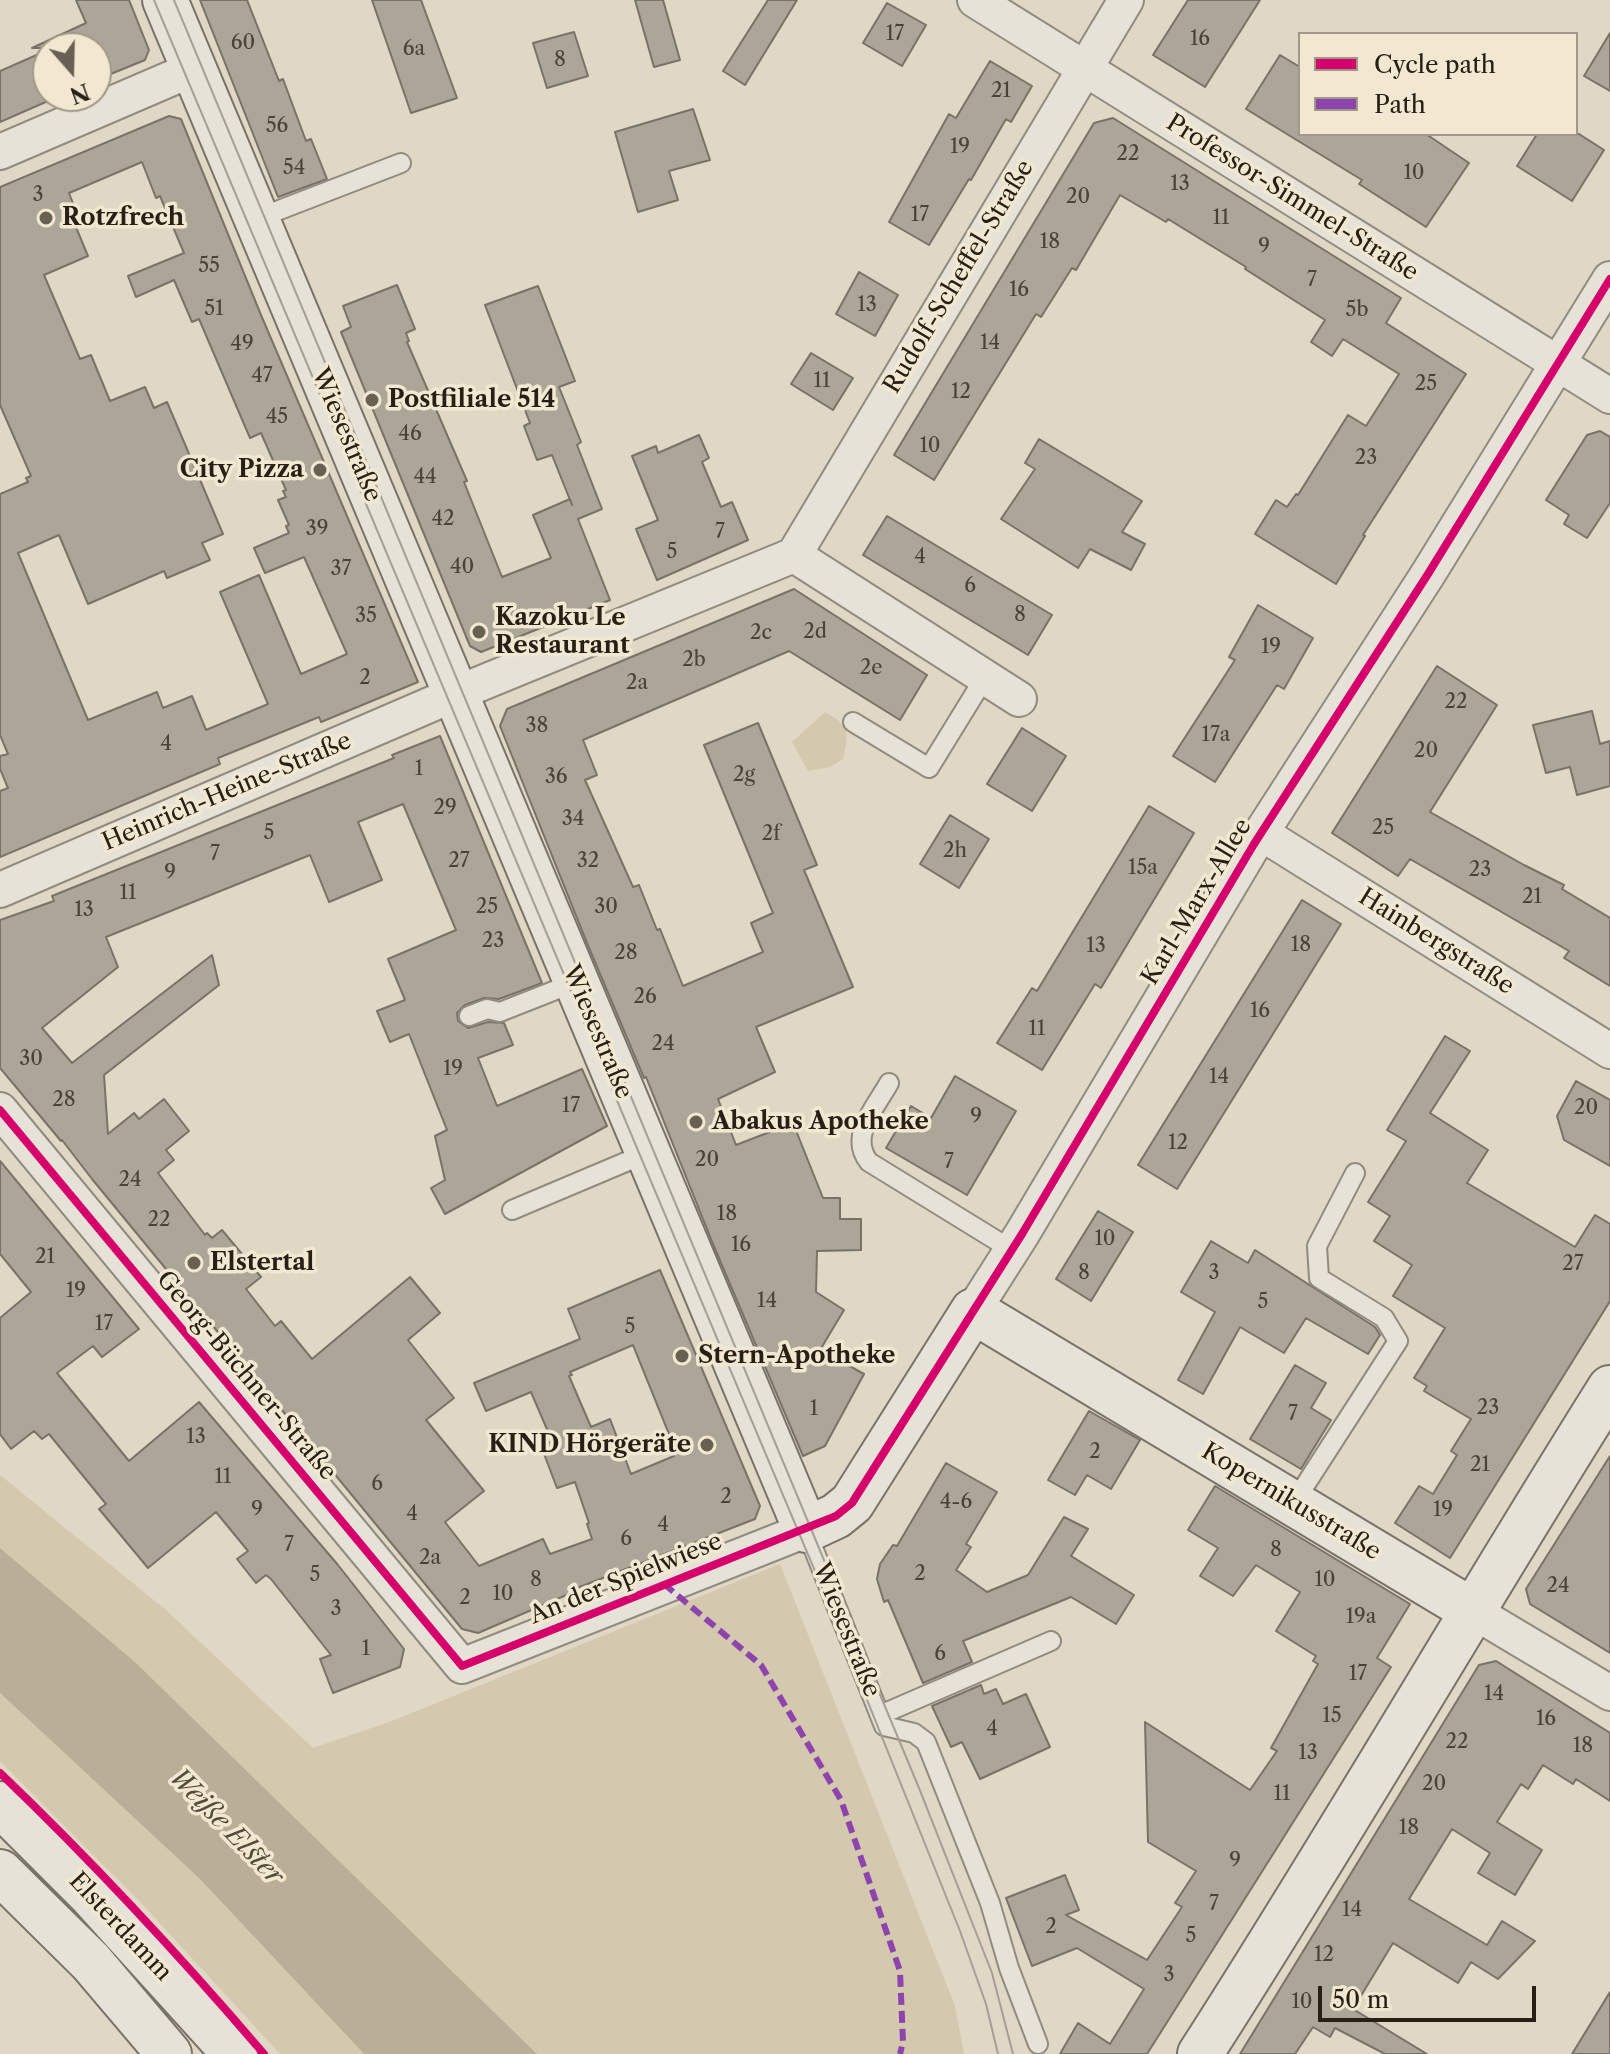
<!DOCTYPE html>
<html>
<head>
<meta charset="utf-8">
<style>
  body { margin:0 }
  #map { position:relative; width:1610px; height:2054px; overflow:hidden; background:#e0d7c4; font-family:"Libre Caslon Text",serif }
  canvas { display:block }
  .legend { position:absolute; left:1298px; top:32px; width:280px; height:104px; box-sizing:border-box; background:#f2e8d2; border:2px solid #a19887; margin:0; padding:10px 14px; list-style:none; font-size:24px; color:#282016 }
  .legend li { display:flex; align-items:center; gap:16px; height:40px }
  .legend b { width:40px; border:2px solid #a19887 }
  .north { position:absolute; left:32px; top:32px; width:80px; height:80px; box-sizing:border-box; background:#f2e8d2; border:2px solid #a19887; border-radius:50%; rotate:160deg; font-size:22px; font-weight:700; line-height:32px; text-align:center; color:#282016 }
  .north::after { content:''; display:block; margin:auto; width:28px; height:36px; background:#686053; clip-path:polygon(50% 0,100% 100%,50% 72%,0 100%) }
  .scale { position:absolute; left:1318px; top:1986px; width:218px; height:36px; box-sizing:border-box; border:4px solid #282016; border-top:0; padding-left:10px; font-size:24px; line-height:28px; white-space:nowrap; color:#282016; -webkit-text-stroke:6px #f2e8d2; paint-order:stroke }
</style>
</head>
<body>
<div id="map">
<canvas width="1610" height="2054"></canvas>
<ul class="legend">
<li><b style="height:10px;background:#d6006c"></b>Cycle path</li>
<li><b style="height:10px;background:#8e44ad"></b>Path</li>
</ul>
<div class="north">N</div>
<div class="scale">50 m</div>
</div>
<script>
const ctx = document.querySelector('canvas').getContext('2d');
ctx.lineJoin = 'round';
function fill(path, color) { ctx.fillStyle = color; ctx.fill(path, 'evenodd'); }
function trace(path, color, width, dash) { ctx.strokeStyle = color; ctx.lineWidth = width; ctx.lineCap = dash ? 'butt' : 'round'; ctx.setLineDash(dash || []); ctx.stroke(path); }
function write(font, color, halo, rows, align = 'center') {
  ctx.font = font + ' "Libre Caslon Text",serif'; ctx.lineWidth = 7; ctx.setLineDash([]); ctx.textBaseline = 'middle'; ctx.strokeStyle = halo; ctx.fillStyle = color; for (const [text, x, y, turn = 0] of rows) {
    ctx.save(); ctx.translate(x, y); ctx.rotate((+turn || 0) * Math.PI / 180); ctx.textAlign = isNaN(turn) ? turn : align; if (halo) ctx.strokeText(text, 0, 0); ctx.fillText(text, 0, 0); ctx.restore();
  }
}
fill(new Path2D(`
  M825 712C850 725 849 733 843 759L830 767 808 771 792 742Z
  M0 1475 166 1610 313 1748 392 1721 780 1564 955 2006 964 2054H537L135 1662 0 1548Z
  M0 1693 200 1879 364 2054H280L145 1907 0 1761Z`), '#d4c8af');
fill(new Path2D(`
  M0 1548 135 1662 537 2054H364L200 1879 0 1693Z`), '#baae96');
const building = new Path2D(`
  M76 0H129L149 50 145 60 96 80V48H32L86 23Z
  M200 0H247L279 81 283 79 306 141 311 139 327 179 278 197Z
  M372 0H421L457 98 411 113Z
  M635 0H663L680 60 654 67Z
  M768 0H797L745 85 723 71Z
  M1188 0H1260L1205 87 1153 55Z
  M887 3 926 25 902 66 863 43Z
  M574 32 588 76 547 88 533 43Z
  M1610 33V91L1584 76Z
  M48 50V101L0 122V71Z
  M1280 55 1300 67V134H1426L1469 163 1426 227 1359 184 1362 180 1246 109Z
  M990 61 1032 86 1011 122 1006 119 971 180 969 179 929 245 889 222 949 114 956 118Z
  M693 109 710 160 669 171 678 200 638 212 615 132Z
  M169 116 181 119 261 315 418 682 321 722 319 717 218 758 220 764 0 857V791L8 788 0 769V756L8 754 0 735V494L28 482 26 478 31 476 0 405V187ZM142 162 156 198 160 196 184 253 128 276 136 297 174 280 192 322 199 319 250 438 261 433 286 490 283 491 286 497 278 500 289 525 286 526 289 533 254 548 265 573 304 557 347 654 301 674 259 575 220 592 268 704 206 730 192 696 163 708 157 692 88 720 18 553 59 535 88 604 164 571 167 578 210 560 202 543 223 534 167 402 154 408 145 387 110 401 91 355 80 359 44 275 88 256 68 208 74 206 69 193Z
  M1113 118 1401 298 1386 323 1466 374 1363 535 1365 536 1336 584 1255 534 1276 500 1287 507 1296 494 1298 495 1348 415 1366 426 1399 374 1343 339 1332 356 1311 342 1325 320 1245 269 1246 267 1168 219 1166 222 1120 195 1076 270 1072 268 1041 317 1036 314 934 480 894 455 1094 123Z
  M1537 134H1579L1604 150 1572 201 1517 166Z
  M859 272 898 295 875 336 836 314Z
  M397 285 415 329 406 333 409 341 407 342 467 481 464 482 502 577 551 558 533 515 570 499 572 505 552 455 537 460 524 426 530 423 485 305 538 286 575 381 559 387 581 442 577 445 602 509 578 519 610 600 481 652 470 646 341 332 351 327 343 306Z
  M811 353 853 378 833 410 791 384Z
  M1600 431 1610 437V503L1587 538 1564 524 1569 515 1546 500 1587 435Z
  M699 435 709 458 702 462 721 507 732 502 748 540 657 580 636 529 658 520 632 456 656 446 658 453Z
  M1039 439 1142 501 1122 532 1145 544 1131 570 1090 549 1078 568 1001 519 1035 469 1025 463Z
  M887 516 1052 615 1028 655 863 555Z
  M794 589 927 675 900 720 789 651 583 740 597 775 585 780 633 887 639 885 657 930 660 929 683 986 763 952 751 923 773 913 704 745 758 723 817 865 804 870 853 987 756 1027 775 1072 718 1099 736 1145 793 1123 823 1198H840V1219H861V1250L817 1251 816 1292 844 1310 820 1350 864 1374 825 1446 803 1456 713 1244 646 1077 644 1078 587 943 500 726 507 709Z
  M1258 605 1313 638 1284 689 1277 685 1215 782 1173 756 1235 660 1229 657Z
  M1437 666 1497 705 1430 812 1524 865 1564 885 1562 889 1610 918V986L1564 958 1569 951 1410 859 1398 876 1332 833Z
  M1592 711 1600 744 1610 741V786L1577 795 1570 767 1546 773 1533 725Z
  M1022 728 1066 756 1032 811 987 784Z
  M440 736 542 983 499 999 484 998 465 1005 457 1013 458 1021 468 1028 488 1022 504 1023 513 1045 478 1058 497 1106 582 1069 607 1126 445 1214 431 1188 445 1180 435 1136 447 1130 409 1034 390 1042 377 1011 405 1000 388 959 456 930 403 804 358 822 382 880 329 902 310 855 106 937 118 967 42 1028 72 1063 212 955 219 985 104 1075 108 1134 134 1113 139 1119 164 1099 189 1131 166 1150 174 1160 158 1173 205 1235 207 1233 212 1238 222 1230 261 1277 246 1289 275 1326 281 1321 312 1359 410 1277 440 1313 408 1340 454 1398 426 1420 484 1491 445 1522 479 1566 543 1539 550 1554 592 1539 587 1524 589 1523 575 1482 557 1488 541 1446 552 1441 531 1392 486 1411 474 1383 580 1339 568 1309 660 1270 760 1506 755 1519 577 1588 578 1590 478 1633 462 1629 92 1179 62 1140 61 1141 0 1068V920L54 901 52 896 394 758 392 755ZM633 1345 669 1434 665 1436 674 1456 631 1474 610 1419 591 1427 569 1376 572 1375 570 1372Z
  M1149 806 1194 833 1101 988 1095 984 1042 1070 997 1043 1032 988 1037 991Z
  M950 815 989 839 959 888 920 864Z
  M1302 900 1341 924 1177 1189 1138 1165Z
  M1445 1036 1470 1051 1430 1113 1488 1150 1467 1183 1575 1247 1595 1215 1610 1224V1301L1450 1558 1395 1523 1419 1486 1433 1494 1457 1455 1451 1451 1471 1419 1424 1391 1427 1386 1414 1378 1445 1328 1393 1296 1412 1265 1374 1241 1390 1216 1368 1202 1406 1141 1387 1130Z
  M955 1076 1016 1111 967 1195 886 1148 911 1106 931 1118Z
  M1576 1081 1610 1100V1166L1564 1140 1557 1116Z
  M0 1161 139 1329 102 1357 93 1346 57 1373 129 1461 199 1402 338 1565 404 1649 400 1667 333 1693 320 1659 331 1655 271 1579 266 1575 256 1583 237 1559 248 1551 216 1512 148 1568 99 1509 106 1504 49 1434 42 1439 34 1431 11 1449 0 1434V1318L31 1292 0 1254Z
  M1098 1211 1133 1232 1091 1301 1056 1279Z
  M1211 1241 1248 1263 1255 1250 1375 1327 1380 1335 1368 1354 1306 1318 1284 1353 1240 1327 1203 1394 1178 1380 1215 1312 1181 1292Z
  M1295 1365 1326 1383 1311 1408 1331 1420 1301 1469 1250 1439Z
  M1089 1411 1140 1440 1111 1489 1087 1475 1075 1495 1048 1480Z
  M1610 1456V1653L1530 1604 1526 1589Z
  M946 1463 997 1492 966 1544 971 1547 956 1570 987 1592 1028 1575 1064 1517 1088 1529 1071 1556 1134 1595 1116 1624 1071 1597 963 1641 972 1662 923 1683 888 1600 884 1602 877 1579 880 1564 893 1545 897 1546Z
  M1215 1486 1410 1604 1377 1658 1391 1667 1147 2054H1060L1078 2023 1110 2044 1144 1989 1077 1948 1032 1966 1006 1898 1065 1875 1079 1910 1066 1915 1147 1960 1182 1907 1175 1903 1196 1871 1148 1842 1145 1722 1250 1790 1277 1751 1271 1748 1318 1664 1313 1661 1316 1656 1276 1631 1300 1592 1256 1565 1233 1596 1200 1576 1218 1548 1188 1530Z
  M1496 1661 1610 1733V1801L1576 1779 1573 1784 1543 1765 1528 1789 1521 1784 1497 1822 1542 1850 1515 1895 1478 1873 1490 1853 1452 1829 1409 1899 1487 1945 1502 1921 1535 1941 1498 1979 1471 1962 1458 1983 1393 1943 1353 2009 1427 2054H1385L1335 2028 1330 2037 1313 2027 1295 2054H1240L1479 1665Z
  M981 1685 984 1694 996 1689 1003 1704 1026 1694 1050 1747 980 1779 962 1742 951 1747 932 1706Z
  M1610 1992V2054H1572Z`);
fill(building, '#aca699');
trace(building, '#787268', 2);
const lane = new Path2D(`
  M256 219 401 163
  M853 722 929 768 985 677
  M469 1016 487 1009 500 1012 576 982
  M889 1083C876 1107 848 1136 869 1162L1012 1250
  M512 1210 647 1153
  M1293 1504 1398 1341 1384 1318 1319 1278 1317 1246 1355 1173
  M806 1530 884 1726 914 1733 926 1742 990 1903 1009 1968 1038 2044
  M880 1715 1051 1641`);
const street = new Path2D(`
  M975 0 1610 396
  M0 152 193 69
  M794 555 1019 699
  M1261 833 1610 1051
  M0 890 455 694 794 555 1126 0
  M0 1110 462 1666 806 1530
  M973 1311 1022 1234 1254 844 1428 574 1610 279
  M1471 1610 1610 1693`);
const secondary = new Path2D(`
  M165 0 806 1530 836 1516 852 1503 973 1311 1471 1610
  M0 1804 91 1895 235 2054
  M0 1872 91 1962 169 2054
  M1200 2054C1341 1835 1471 1609 1610 1388`);
trace(lane, '#918b7f', 22);
trace(street, '#918b7f', 38);
trace(secondary, '#787268', 48);
trace(lane, '#e7e2d8', 18);
trace(street, '#e7e2d8', 34);
trace(secondary, '#e7e2d8', 44);
trace(new Path2D(`
  M154 0 820 1583 960 1931 986 2004 998 2054
  M174 0 919 1788 992 1973 1013 2054`), '#a49f97', 2);
trace(new Path2D(`
  M664 1584 761 1665 841 1800 900 1971 903 2042 900 2054`), '#8e44ad', 6, [12, 6]);
trace(new Path2D(`
  M0 1110 462 1666 836 1516 852 1503 1022 1234 1254 844 1428 574 1610 279
  M0 1773C93 1862 180 1956 264 2054`), '#d6006c', 8);
for (const [x, y, r, color] of [
  [46,218,8,"#686053"],
  [372,400,8,"#686053"],
  [320,470,8,"#686053"],
  [479,632,8,"#686053"],
  [696,1122,8,"#686053"],
  [194,1263,8,"#686053"],
  [682,1356,8,"#686053"],
  [707,1445,8,"#686053"]
]) { const dot = new Path2D(); dot.arc(x, y, r, 0, 2 * Math.PI); ctx.fillStyle = color; ctx.fill(dot); trace(dot, '#f2e8d2', 3); }
write('20px', '#494237', null, [
  ["17",895,34],
  ["16",1200,39],
  ["60",243,43],
  ["6a",414,49],
  ["8",560,60],
  ["21",1001,91],
  ["56",277,126],
  ["19",960,147],
  ["22",1128,154],
  ["54",294,168],
  ["10",1414,173],
  ["13",1180,184],
  ["3",38,195],
  ["20",1078,197],
  ["17",920,215],
  ["11",1221,218],
  ["18",1050,242],
  ["9",1264,247],
  ["55",209,266],
  ["7",1312,280],
  ["16",1019,290],
  ["13",867,305],
  ["51",214,309],
  ["5b",1357,310],
  ["14",990,343],
  ["49",242,344],
  ["47",262,376],
  ["11",822,381],
  ["25",1426,384],
  ["12",961,392],
  ["45",277,417],
  ["46",410,434],
  ["10",930,446],
  ["23",1366,458],
  ["44",425,477],
  ["42",443,519],
  ["39",317,529],
  ["7",720,532],
  ["5",672,552],
  ["4",920,557],
  ["40",462,567],
  ["37",341,569],
  ["6",970,586],
  ["8",1020,615],
  ["35",366,616],
  ["2d",815,632],
  ["2c",761,633],
  ["19",1271,647],
  ["2b",694,660],
  ["2e",871,668],
  ["2",365,678],
  ["2a",637,683],
  ["22",1456,702],
  ["38",537,726],
  ["17a",1216,735],
  ["4",166,744],
  ["20",1426,751],
  ["1",419,769],
  ["2g",744,775],
  ["36",556,777],
  ["29",445,808],
  ["34",573,819],
  ["25",1383,828],
  ["5",269,833],
  ["2f",771,834],
  ["2h",955,851],
  ["7",215,854],
  ["27",459,861],
  ["32",588,861],
  ["15a",1143,868],
  ["23",1480,870],
  ["9",170,873],
  ["11",128,893],
  ["21",1532,897],
  ["25",487,907],
  ["30",606,907],
  ["13",84,910],
  ["23",493,941],
  ["18",1301,945],
  ["13",1096,946],
  ["28",626,953],
  ["26",645,997],
  ["16",1260,1011],
  ["11",1037,1029],
  ["24",663,1044],
  ["30",31,1059],
  ["19",453,1069],
  ["14",1219,1077],
  ["28",64,1100],
  ["17",571,1106],
  ["20",1586,1108],
  ["9",976,1117],
  ["12",1178,1143],
  ["20",707,1160],
  ["7",949,1162],
  ["24",130,1180],
  ["18",727,1214],
  ["22",159,1220],
  ["10",1105,1239],
  ["16",741,1245],
  ["21",45,1257],
  ["27",1573,1264],
  ["8",1084,1273],
  ["3",1214,1273],
  ["19",76,1291],
  ["14",767,1301],
  ["5",1263,1302],
  ["17",104,1324],
  ["5",630,1327],
  ["23",1488,1408],
  ["1",814,1409],
  ["7",1293,1414],
  ["13",196,1437],
  ["2",1095,1452],
  ["21",1480,1465],
  ["11",223,1477],
  ["6",377,1484],
  ["2",726,1497],
  ["4-6",956,1502],
  ["9",257,1510],
  ["19",1443,1510],
  ["4",412,1514],
  ["4",663,1525],
  ["6",626,1539],
  ["7",289,1545],
  ["8",1276,1550],
  ["2a",430,1558],
  ["2",920,1574],
  ["5",315,1575],
  ["8",536,1580],
  ["10",1325,1580],
  ["24",1558,1586],
  ["10",503,1594],
  ["2",465,1598],
  ["3",336,1609],
  ["19a",1361,1617],
  ["1",366,1649],
  ["6",940,1654],
  ["17",1358,1674],
  ["14",1494,1694],
  ["15",1332,1716],
  ["16",1546,1719],
  ["4",992,1729],
  ["22",1457,1742],
  ["18",1583,1746],
  ["13",1308,1753],
  ["20",1434,1784],
  ["11",1282,1794],
  ["18",1409,1828],
  ["9",1235,1861],
  ["7",1214,1904],
  ["14",1352,1910],
  ["2",1051,1927],
  ["5",1191,1936],
  ["12",1324,1955],
  ["3",1169,1975],
  ["10",1302,2002]
]);
write('24px', '#282016', '#f2e8d2', [
  ["Professor-Simmel-Straße",1292,198,32],
  ["Rudolf-Scheffel-Straße",959,277,-59],
  ["Wiesestraße",346,435,67],
  ["Heinrich-Heine-Straße",227,792,-23],
  ["Karl-Marx-Allee",1197,902,-59],
  ["Hainbergstraße",1436,942,32],
  ["Wiesestraße",597,1032,67],
  ["Georg-Büchner-Straße",246,1376,50],
  ["Kopernikusstraße",1291,1502,31],
  ["An der Spielwiese",626,1579,-22],
  ["Wiesestraße",846,1630,68],
  ["Elsterdamm",120,1927,47]
]);
write('bold 24px', '#282016', '#f2e8d2', [
  ["Rotzfrech",62,218],
  ["Postfiliale 514",388,400],
  ["City Pizza",304,470,"right"],
  ["Kazoku Le",495,618],
  ["Restaurant",495,646],
  ["Abakus Apotheke",712,1122],
  ["Elstertal",210,1263],
  ["Stern-Apotheke",698,1356],
  ["KIND Hörgeräte",691,1445,"right"]
], 'left');
write('italic 26px', '#554b3c', '#f2e8d2', [
  ["Weiße Elster",226,1827,46]
]);
</script>
</body>
</html>
